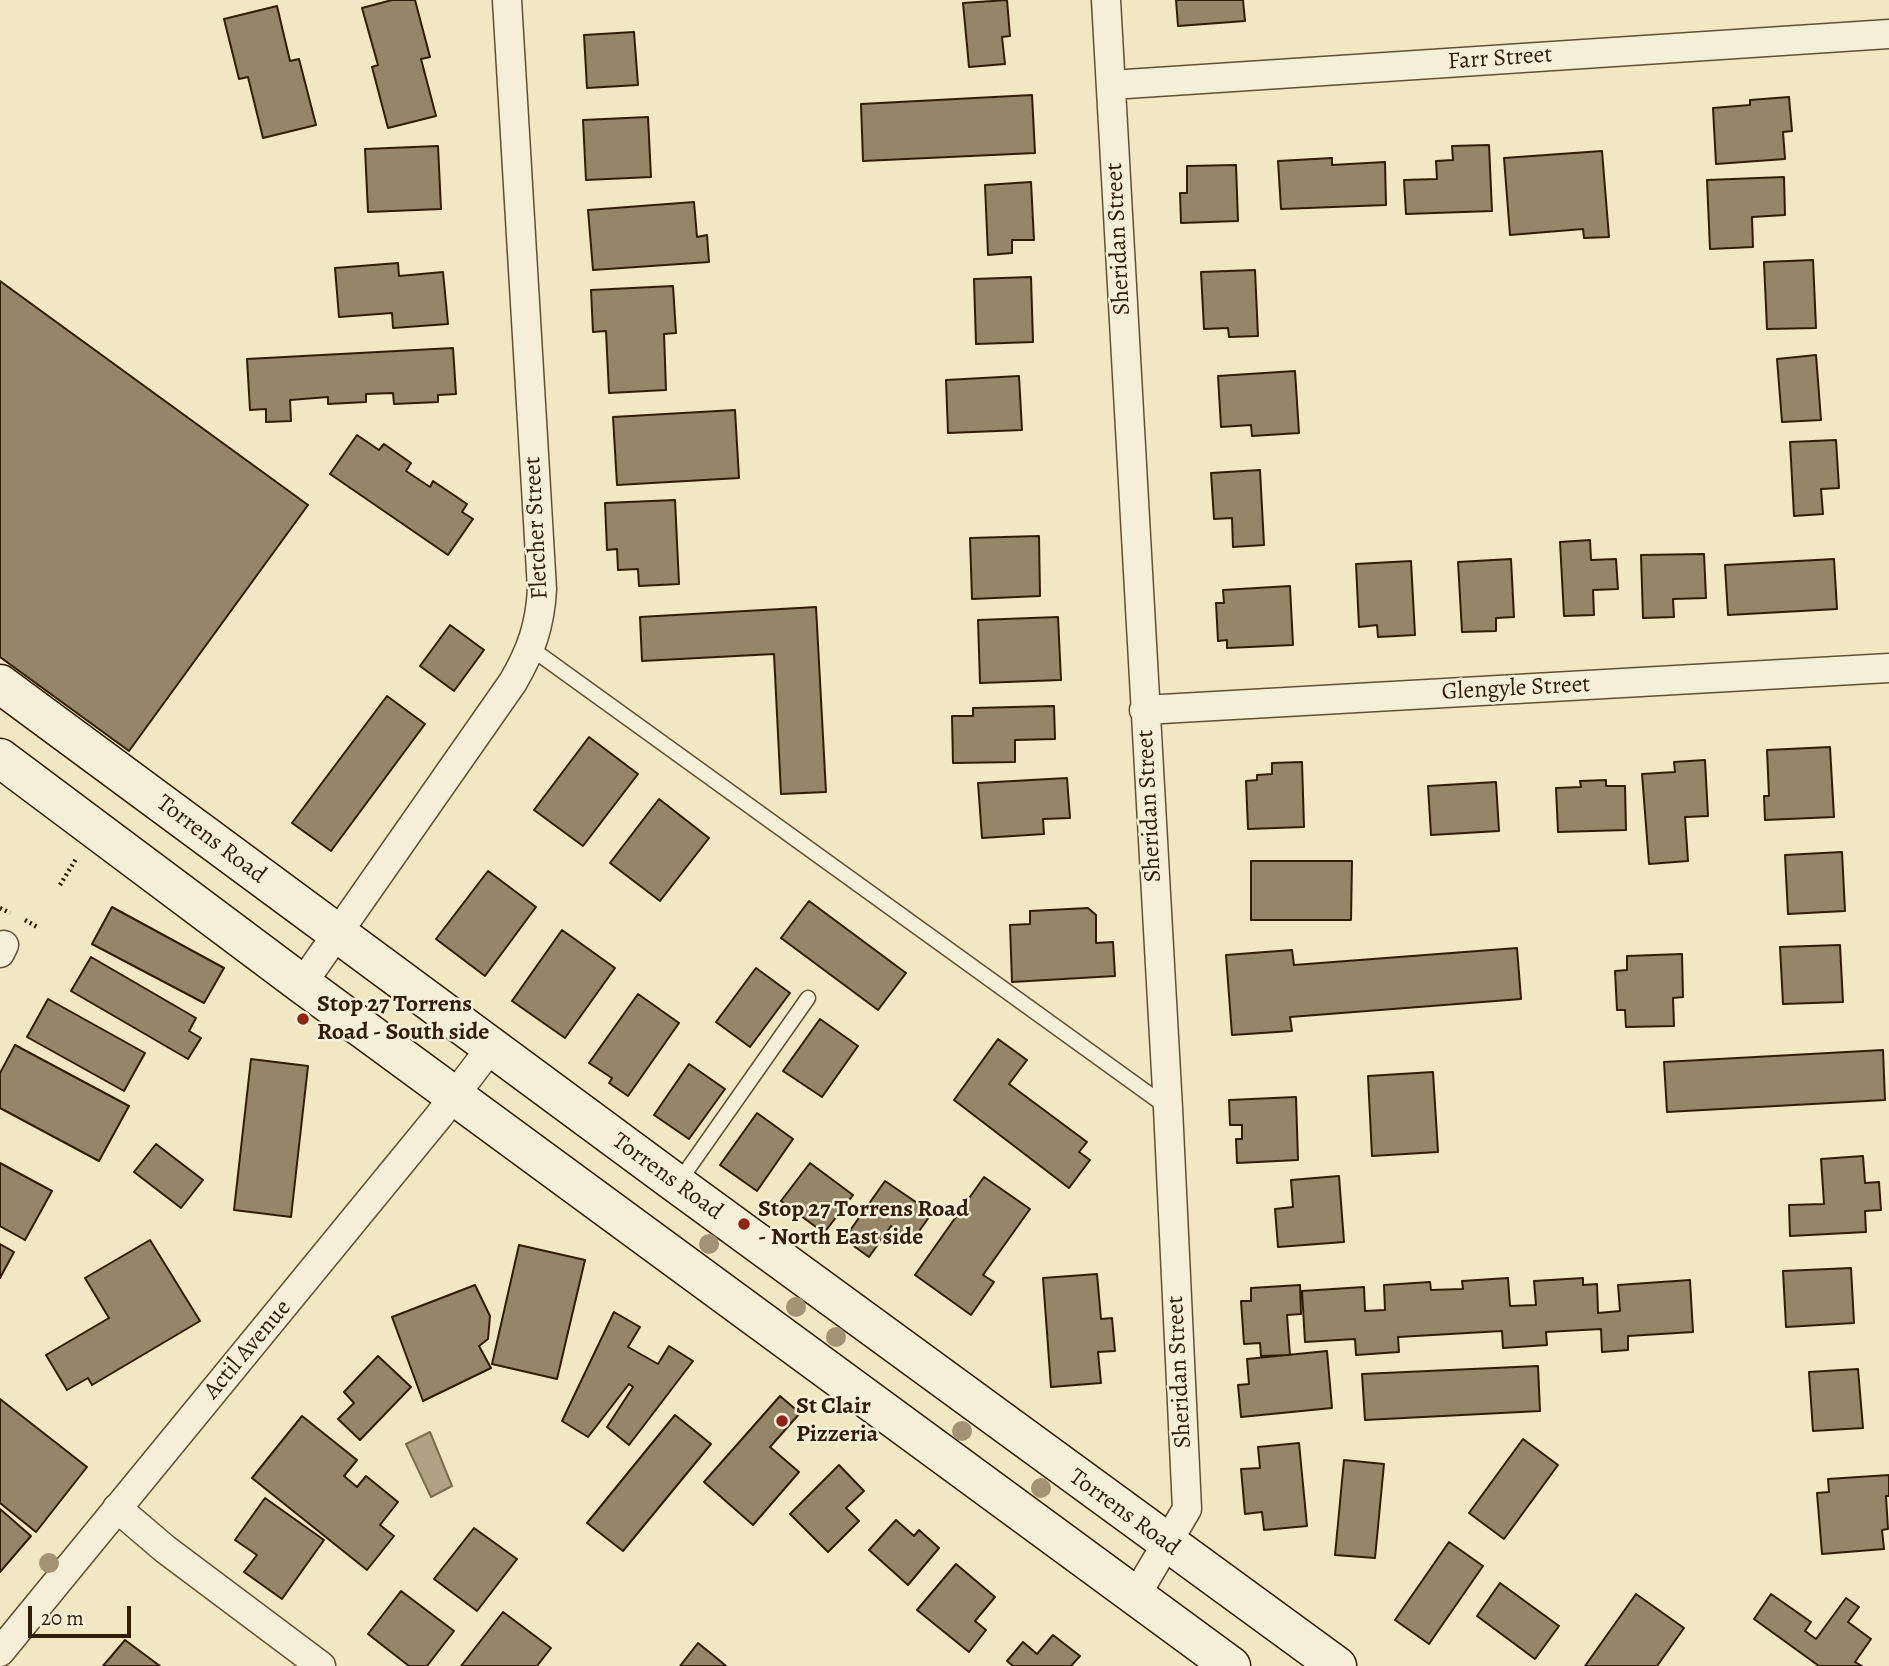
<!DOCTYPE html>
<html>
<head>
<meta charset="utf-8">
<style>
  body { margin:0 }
  #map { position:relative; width:1889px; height:1666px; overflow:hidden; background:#f1e7c3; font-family:Alegreya,serif }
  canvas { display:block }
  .scale { position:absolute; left:28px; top:1606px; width:103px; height:32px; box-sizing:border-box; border:4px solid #311d05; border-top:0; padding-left:9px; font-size:21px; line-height:24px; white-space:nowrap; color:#311d05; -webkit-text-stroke:5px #f6efd8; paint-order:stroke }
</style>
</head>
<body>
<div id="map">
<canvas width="1889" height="1666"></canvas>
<div class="scale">20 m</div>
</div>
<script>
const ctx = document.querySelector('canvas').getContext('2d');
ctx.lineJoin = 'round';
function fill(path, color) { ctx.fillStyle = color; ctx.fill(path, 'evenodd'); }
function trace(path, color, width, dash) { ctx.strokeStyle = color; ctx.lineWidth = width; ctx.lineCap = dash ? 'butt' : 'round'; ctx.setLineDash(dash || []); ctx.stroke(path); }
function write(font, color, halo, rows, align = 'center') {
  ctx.font = font + ' Alegreya,serif'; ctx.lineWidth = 5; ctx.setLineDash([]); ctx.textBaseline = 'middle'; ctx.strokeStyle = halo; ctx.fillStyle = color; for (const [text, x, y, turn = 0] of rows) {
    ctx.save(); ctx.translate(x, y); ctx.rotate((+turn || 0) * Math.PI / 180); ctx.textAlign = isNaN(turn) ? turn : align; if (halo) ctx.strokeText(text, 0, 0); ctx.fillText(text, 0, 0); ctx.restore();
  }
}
const water = new Path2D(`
  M430 1432 452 1486 431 1497 406 1444Z`);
fill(water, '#b0a282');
trace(water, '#7d6d50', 2);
const building = new Path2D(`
  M392 0H415L430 57 421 59 436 116 388 128 372 67 378 65 362 8Z
  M1007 0 1010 36 1002 37 1005 64 969 67 963 3Z
  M1176 0H1243L1245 21 1178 26Z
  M277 6 290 61 299 59 316 125 263 138 248 77 239 79 224 19Z
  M634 32 638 85 587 88 584 35Z
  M1032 95 1035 153 863 161 861 104Z
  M1789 97 1792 131 1783 132 1785 159 1716 164 1713 108 1750 105V100Z
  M648 117 651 177 586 180 583 120Z
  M1489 145 1492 211 1406 214 1404 180 1437 179 1436 161 1453 160 1452 146Z
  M438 146 441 209 368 212 365 149Z
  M1602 151 1609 237 1584 238 1583 229 1510 235 1504 158Z
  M1332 158V165L1385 162 1386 205 1281 209 1278 161Z
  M1236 165 1238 221 1181 223 1180 193H1187V166Z
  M1784 177 1785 215 1752 217 1753 247 1710 249 1707 180Z
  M1031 182 1034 240H1012V253L988 255 985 185Z
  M694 202 697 237 707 235 709 262 593 270 588 210Z
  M1813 260 1816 328 1767 329 1764 262Z
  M398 263 399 276 443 272 448 324 393 328 392 313 339 317 335 268Z
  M1255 270 1258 336 1229 337 1228 328 1204 329 1201 272Z
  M1031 277 1033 342 976 344 974 279Z
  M0 281 308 505 129 751 0 657Z
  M673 286 676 333 664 334 666 390 609 393 606 331 593 332 591 290Z
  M453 348 456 394 438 395V402L394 404 393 393 366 394V402L328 404V397L290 400 291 421 266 422V409L250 410 247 359Z
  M1816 355 1821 420 1782 422 1777 359Z
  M1295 371 1299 433 1252 436 1251 425 1221 427 1218 376Z
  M1019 376 1022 430 948 433 946 380Z
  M735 410 739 478 617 485 613 417Z
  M357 435 379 450 384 444 411 463 406 471 430 487 433 481 467 504 462 512 473 519 448 555 330 474Z
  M1836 440 1839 488 1821 489 1823 514 1794 516 1790 442Z
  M1260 470 1264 545 1233 547 1232 518 1214 519 1211 473Z
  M675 500 679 584 639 586 638 569 618 570 617 549 607 550 605 503Z
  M1039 536 1040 596 972 599 970 538Z
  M1590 540 1591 560 1616 559 1618 589 1593 590 1594 615 1564 616 1560 542Z
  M1704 554 1706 598 1673 599 1674 617 1643 618 1641 555Z
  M1511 559 1514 617 1496 618V631L1462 632 1458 562Z
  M1834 559 1837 609 1728 615 1725 565Z
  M1411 561 1415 635 1378 637 1377 625 1359 627 1356 564Z
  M1290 586 1293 645 1227 648V640L1218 641 1216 603H1224L1223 590Z
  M816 607 826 792 781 794 774 654 642 661 640 617Z
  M1058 617 1061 680 980 683 978 620Z
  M450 625 484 650 454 691 420 666Z
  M387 696 425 724 331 851 292 823Z
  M1054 706 1055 739 1015 740V762L953 763 952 716H973V708Z
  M589 737 638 774 583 846 534 810Z
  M1830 747 1834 817 1765 820 1764 796H1769L1767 750Z
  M1705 760 1708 816 1685 817 1688 861 1649 864 1642 774 1675 772 1674 762Z
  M1302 762 1304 827 1248 829 1246 781 1257 780V775L1272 774V763Z
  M1067 778 1070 818 1043 819 1044 834 982 838 978 783Z
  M1606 780V786H1625L1626 830 1558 832 1556 788 1581 787 1580 781Z
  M1496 782 1499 831 1431 835 1428 786Z
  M659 799 709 838 660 901 610 863Z
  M1842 852 1845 911 1788 914 1785 855Z
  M1251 861H1352L1351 920H1251Z
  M488 871 536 907 485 976 436 939Z
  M809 901 906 973 878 1010 781 938Z
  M112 907 224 968 204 1003 92 944Z
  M1088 908 1096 915V943L1113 942 1115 976 1012 982 1010 925 1030 924V911Z
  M562 930 615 968 565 1038 512 1001Z
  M1840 945 1843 1002 1783 1004 1780 947Z
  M1517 948 1521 999 1290 1017 1292 1031 1232 1035 1226 955 1292 950 1294 965Z
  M1682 954 1683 997 1673 998 1674 1026 1626 1027 1625 1010H1617L1615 971 1627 970V956Z
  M91 957 196 1018 189 1031 201 1038 188 1059 71 991Z
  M756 968 790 993 750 1047 716 1022Z
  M638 994 679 1023 628 1096 609 1083 612 1078 589 1063Z
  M48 999 145 1053 124 1091 27 1037Z
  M820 1019 858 1046 822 1097 783 1071Z
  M998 1039 1027 1060 1009 1084 1087 1142 1079 1152 1090 1160 1069 1188 954 1100Z
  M15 1045 129 1106 99 1161 0 1108V1073Z
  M1883 1050 1885 1100 1667 1112 1664 1062Z
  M251 1059 308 1066 291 1217 234 1210Z
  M689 1064 725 1089 689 1139 654 1115Z
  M1433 1072 1438 1152 1372 1156 1368 1076Z
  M1296 1097 1298 1160 1237 1163 1236 1139H1242V1125H1230L1229 1100Z
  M757 1113 793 1139 757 1191 720 1165Z
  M156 1144 203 1180 181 1208 134 1172Z
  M1863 1156 1865 1183 1879 1182 1881 1210 1865 1211 1866 1232 1790 1236 1789 1205 1824 1204 1821 1159Z
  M0 1163 52 1191 25 1240 0 1226Z
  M810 1163 853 1195 824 1233 781 1201Z
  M1339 1176 1344 1242 1278 1247 1275 1209 1293 1207 1291 1180Z
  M984 1177 1030 1209 983 1275 994 1282 971 1315 915 1275Z
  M885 1181 932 1213 912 1241 891 1226 869 1257 844 1239Z
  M150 1240 200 1321 92 1385 88 1378 67 1390 46 1355 109 1318 85 1278Z
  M0 1244 14 1252 0 1278Z
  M519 1245 585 1260 557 1379 492 1364Z
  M1851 1268 1854 1323 1786 1327 1783 1271Z
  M1097 1274 1101 1319 1112 1318 1115 1351 1098 1352 1101 1383 1051 1387 1043 1278Z
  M1508 1278 1510 1306 1536 1305 1534 1281 1583 1278V1285L1597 1284 1598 1313 1620 1311 1618 1285 1690 1280 1693 1332 1628 1336V1350L1602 1352 1601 1329 1546 1332 1547 1345 1503 1348 1502 1331 1398 1337 1399 1352 1356 1355 1355 1339 1305 1342 1302 1291 1364 1287 1365 1311 1385 1310 1384 1285 1430 1282 1431 1290 1463 1289 1462 1281Z
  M475 1285 490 1316 488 1339 479 1346 491 1368 423 1401 392 1317Z
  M1300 1285 1301 1314 1287 1315 1290 1355 1261 1356 1260 1343 1244 1344 1241 1301H1251V1288Z
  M614 1312 640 1327 628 1347 658 1364 669 1346 693 1361 629 1445 607 1427 633 1387 629 1384 588 1437 562 1421Z
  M1327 1351 1332 1408 1241 1417 1238 1385 1249 1384 1247 1359Z
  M378 1356 411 1387 360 1440 338 1419 354 1403 344 1392Z
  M1538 1366 1540 1411 1365 1420 1362 1374Z
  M1858 1369 1863 1428 1813 1431 1809 1372Z
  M780 1396 800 1413 770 1447 799 1472 753 1525 704 1482Z
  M0 1399 87 1467 36 1532 0 1503Z
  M675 1415 711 1444 623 1551 587 1523Z
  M302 1416 357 1460 344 1476 357 1487 366 1476 398 1502 380 1525 394 1536 367 1570 252 1478Z
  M1523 1439 1558 1465 1504 1539 1469 1513Z
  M1299 1443 1307 1526 1264 1530 1262 1512 1245 1514 1241 1469 1260 1468 1258 1447Z
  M1344 1460 1384 1464 1375 1558 1335 1555Z
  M839 1465 864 1491 846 1508 859 1521 828 1552 790 1514Z
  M1889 1475V1496H1886L1888 1529 1882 1530 1884 1549 1822 1554 1817 1493 1829 1492 1828 1479Z
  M265 1498 324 1540 282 1599 244 1572 257 1555 235 1540Z
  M0 1509 31 1536 0 1572Z
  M896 1520 914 1536 919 1530 939 1548 908 1585 869 1550Z
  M474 1528 517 1559 477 1611 434 1579Z
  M1449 1542 1483 1566 1429 1644 1395 1620Z
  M956 1564 995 1597 975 1621 986 1630 969 1652 917 1610Z
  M1500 1583 1559 1626 1535 1659 1477 1616Z
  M401 1591 454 1631 427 1666H409L368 1634Z
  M1636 1594 1684 1628 1657 1666H1585Z
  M1771 1594 1811 1622 1805 1631 1816 1639 1846 1598 1859 1607 1848 1622 1871 1639 1855 1662 1862 1666H1819L1754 1619Z
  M503 1612 551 1648 537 1666H461Z
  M1053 1635 1080 1656 1071 1666H1013L1007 1661 1023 1642 1037 1654Z
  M125 1640 160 1666H103Z
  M698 1643 719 1660 726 1666H680Z`);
fill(building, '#958668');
trace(building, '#311d05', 2);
const lane = new Path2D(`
  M532 649 1167 1107
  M678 1183 808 998`);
const street = new Path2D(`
  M1106 0 1168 1108 1187 1509 1135 1597
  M1111 85 1889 34
  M1144 710 1889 668
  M0 953 4 945
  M302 984 513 682C531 651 540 626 542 589L507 0
  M117 1508 165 1549 321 1666
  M0 1652 439 1116 492 1046`);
const secondary = new Path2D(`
  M0 684 677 1184 1337 1666
  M0 758 302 984 1231 1666`);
trace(lane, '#615034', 17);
trace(street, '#615034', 31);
trace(secondary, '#311d05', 41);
trace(new Path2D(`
  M60 885 76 859
  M0 908 10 913
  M25 920 39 928`), '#311d05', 4.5, [2, 3.5]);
trace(lane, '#f6efd8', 14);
trace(street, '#f6efd8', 28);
trace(secondary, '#f6efd8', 38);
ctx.fillStyle = '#a29374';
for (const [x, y] of [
  [709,1244],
  [796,1307],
  [836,1337],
  [962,1431],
  [1041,1488],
  [49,1563]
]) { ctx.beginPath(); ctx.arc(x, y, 10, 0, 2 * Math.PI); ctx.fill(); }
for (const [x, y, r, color] of [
  [303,1019,7,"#8f2418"],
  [744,1224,7,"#8f2418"],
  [782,1421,7,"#8f2418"]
]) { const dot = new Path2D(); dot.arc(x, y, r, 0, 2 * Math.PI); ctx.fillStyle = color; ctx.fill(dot); trace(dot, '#f6efd8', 2.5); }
write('24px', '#311d05', '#f6efd8', [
  ["Farr Street",1500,59,-4],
  ["Sheridan Street",1119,239,-93],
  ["Fletcher Street",537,528,-93],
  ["Glengyle Street",1516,689,-3],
  ["Sheridan Street",1150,806,-93],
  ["Torrens Road",211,840,37],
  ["Torrens Road",667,1177,36],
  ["Actil Avenue",248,1350,-50],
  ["Sheridan Street",1180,1372,-93],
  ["Torrens Road",1124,1513,36]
]);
write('bold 24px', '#311d05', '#f6efd8', [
  ["Stop 27 Torrens",317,1005],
  ["Road - South side",317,1033],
  ["Stop 27 Torrens Road",758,1210],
  ["- North East side",758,1238],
  ["St Clair",796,1407],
  ["Pizzeria",796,1435]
], 'left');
</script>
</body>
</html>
